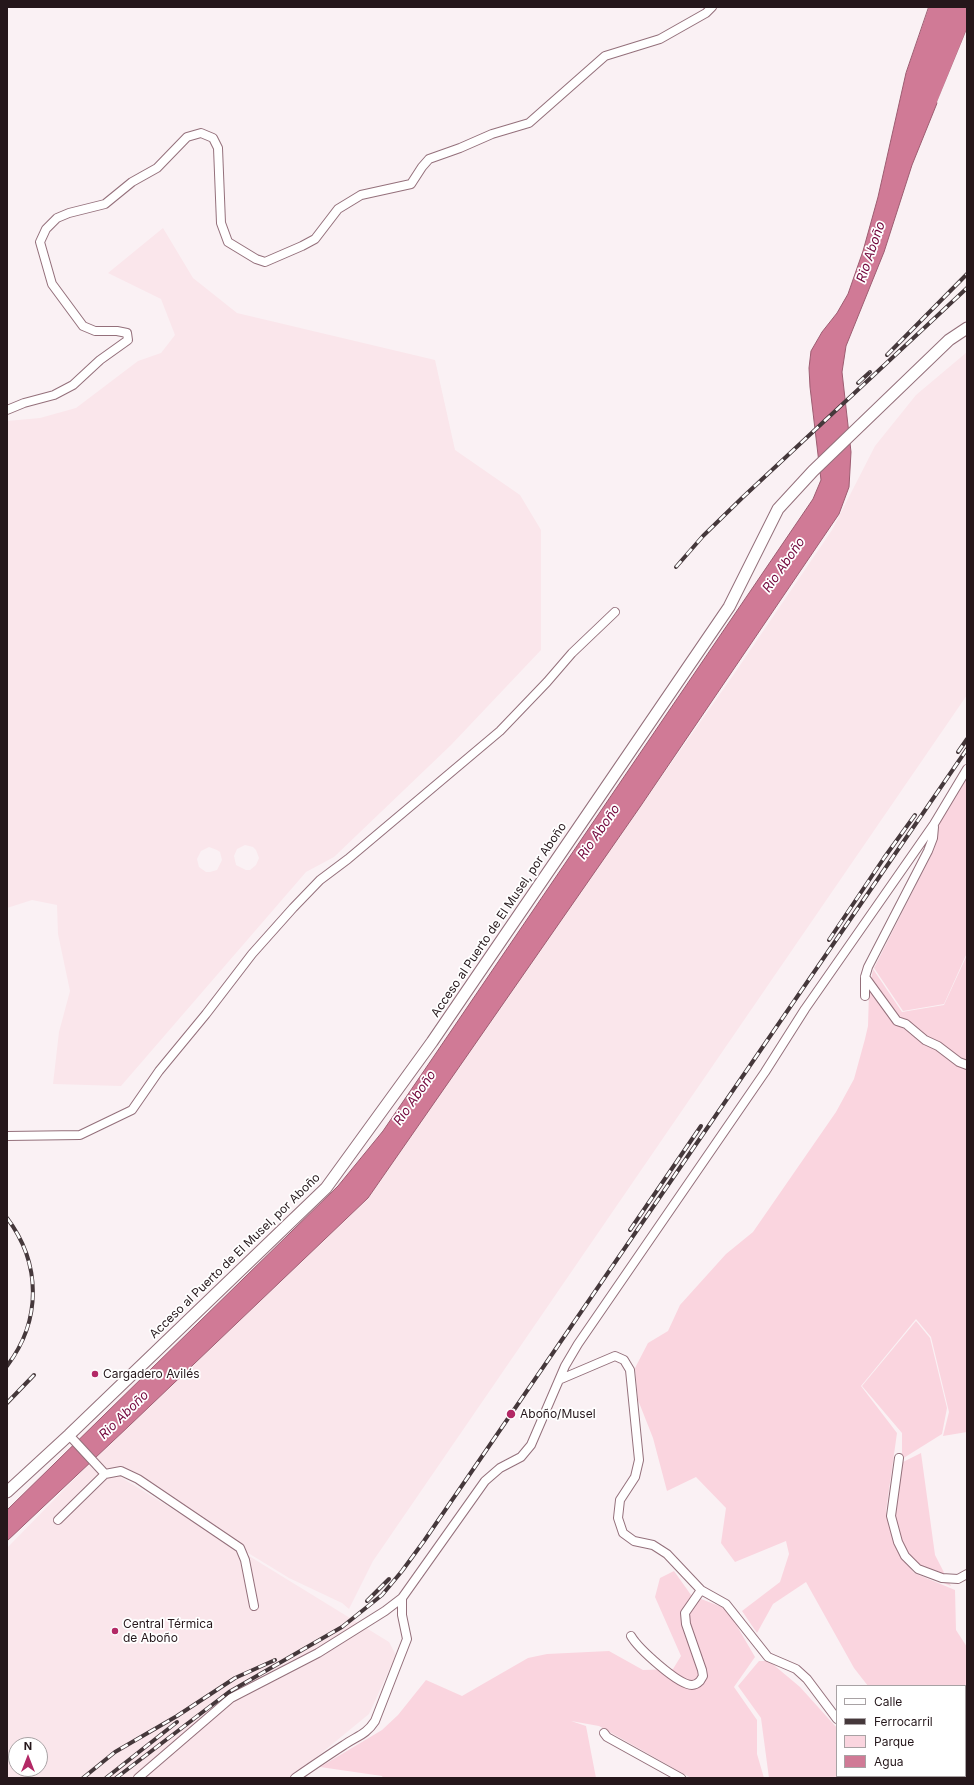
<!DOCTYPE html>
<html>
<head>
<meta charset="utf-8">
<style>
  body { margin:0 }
  #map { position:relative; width:974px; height:1785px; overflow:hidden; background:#faf1f4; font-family:Inter,sans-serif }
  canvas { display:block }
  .frame { position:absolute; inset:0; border:8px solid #25171b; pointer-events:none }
  .legend { position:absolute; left:836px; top:1685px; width:130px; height:92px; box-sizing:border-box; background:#fff; border:1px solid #a8a2a4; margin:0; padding:5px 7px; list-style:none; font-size:12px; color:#25171b }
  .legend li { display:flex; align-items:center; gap:8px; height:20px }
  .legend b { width:20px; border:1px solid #a8a2a4 }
  .north { position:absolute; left:8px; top:1737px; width:40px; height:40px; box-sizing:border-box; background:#fff; border:1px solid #a8a2a4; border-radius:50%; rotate:0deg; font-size:11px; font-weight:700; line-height:16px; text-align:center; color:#25171b }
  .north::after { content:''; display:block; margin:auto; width:14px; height:18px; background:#b32966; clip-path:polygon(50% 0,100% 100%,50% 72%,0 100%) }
</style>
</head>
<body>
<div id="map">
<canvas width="974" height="1785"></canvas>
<div class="frame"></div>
<ul class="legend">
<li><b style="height:5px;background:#fff"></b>Calle</li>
<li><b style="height:5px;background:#45383b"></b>Ferrocarril</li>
<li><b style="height:11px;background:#fad5df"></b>Parque</li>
<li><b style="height:11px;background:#d07a96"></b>Agua</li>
</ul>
<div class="north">N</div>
</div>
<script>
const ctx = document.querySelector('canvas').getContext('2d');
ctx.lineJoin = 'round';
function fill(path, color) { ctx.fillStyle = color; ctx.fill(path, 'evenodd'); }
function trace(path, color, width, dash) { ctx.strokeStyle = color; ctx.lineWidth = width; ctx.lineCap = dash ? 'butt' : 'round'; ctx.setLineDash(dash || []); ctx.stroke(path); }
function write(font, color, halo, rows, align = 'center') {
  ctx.font = font + ' Inter,sans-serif'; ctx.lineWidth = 3.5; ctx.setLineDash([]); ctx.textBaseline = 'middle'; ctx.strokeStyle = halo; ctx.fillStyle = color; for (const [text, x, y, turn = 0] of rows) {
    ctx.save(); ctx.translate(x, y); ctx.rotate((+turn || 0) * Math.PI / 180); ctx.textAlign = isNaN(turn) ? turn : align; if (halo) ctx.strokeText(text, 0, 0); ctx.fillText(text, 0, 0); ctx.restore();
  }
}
fill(new Path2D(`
  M163 228 193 278 237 313 435 360 455 450 520 495 541 530V650L451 745 334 857 306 872 121 1086 53 1084 59 1032 70 991 58 934 57 905 32 900 7 908V421L40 418 76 408 138 361 161 353 175 335 161 299 108 273ZM245 845 253 847 256 850 259 858 256 865 250 870H246L236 865 234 856 237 849ZM209 847 217 850 220 852 222 860 217 870 210 872H206L199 867 197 859 201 851Z
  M967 352V695L373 1561 349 1609 342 1603 289 1578 240 1548 138 1479 114 1473 389 1642 396 1655 369 1714 291 1778H7V1548L85 1468 368 1198 559 922 734 674 832 530 875 446 916 395ZM16 1745H40V1769H16Z`), '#fae6eb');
fill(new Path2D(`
  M967 775V953L944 1004 903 1011 874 968 934 849 939 824Z
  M967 955V1432L943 1436 949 1412 931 1337 916 1319 861 1386 897 1433 886 1511 896 1549 914 1573 955 1590 956 1630 967 1647V1712H965V1686H868L854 1668 806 1582 773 1604 757 1633 742 1611 780 1582 789 1554 786 1541 735 1562 721 1543 726 1508 696 1477 667 1491 653 1438 638 1400 635 1368 648 1343 668 1331 680 1305 726 1254 753 1232 836 1112 854 1079 865 1039 868 1026 869 992 873 969 902 1012 944 1005Z
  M916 1321 930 1338 947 1408 942 1434 902 1459V1433L862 1386Z
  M921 1453 935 1555 951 1586 915 1572 897 1548 887 1511 889 1494 903 1462Z
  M674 1571 691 1595 727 1609 755 1657 734 1687 757 1720V1754L764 1778H691L599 1726 571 1721 586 1726 596 1778H383L382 1776 320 1767 382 1730 398 1715 426 1680 462 1696 528 1658 547 1654 609 1651 643 1670 673 1669 681 1656 655 1597 660 1578Z
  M759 1661H769L800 1687 837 1728V1776H929V1778H769L761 1718 738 1686Z
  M967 1713V1747L966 1750 965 1714Z`), '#fad5df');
const water = new Path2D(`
  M929 7H967V29L912 165 884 252 846 346 842 372 851 452 849 487 839 514 640 807 368 1198 129 1426 7 1541V1510L338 1186 383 1131 813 499 821 480 810 387 809 368 811 351 822 332 837 313 848 294 863 251 878 197 906 73Z`);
fill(water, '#d07a96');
trace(water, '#9d5c71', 1);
fill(new Path2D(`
  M967 29V34L938 104 937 102Z`), '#faf1f4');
const street = new Path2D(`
  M7 410 24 403 54 395 73 385 100 360 128 340 127 333 117 331H95L83 326 52 284 40 242 46 229 57 218 69 213 105 204 132 182 157 168 187 137 201 133 213 138 218 148 221 223 228 242 256 259 265 262 302 246 315 239 338 209 361 195 411 184 422 167 429 159 460 148 492 134 529 123 605 56 660 39 706 13 712 7
  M865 977 897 1021 906 1024 925 1040 938 1046 959 1062 967 1065
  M865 996V977L868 967 928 851 933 838 934 827
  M7 1136 80 1135 132 1110 159 1071 206 1014 252 954 293 908 320 880 348 859 500 731 547 682 572 653 615 612
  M561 1379 615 1356 624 1360 630 1370 639 1460 635 1477 620 1500 618 1518 623 1533 634 1541 653 1545 667 1554 701 1590 726 1604 768 1657 796 1669 807 1679 837 1719
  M69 1435 105 1474
  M899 1458 891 1516 898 1542 905 1556 918 1569 942 1578 958 1579 967 1574
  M58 1520 105 1474 121 1471 138 1479 240 1548 245 1560 254 1606
  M631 1636C638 1648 678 1685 692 1685 695 1685 698 1683 700 1681L703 1676 702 1670 686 1624 685 1613 701 1590
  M604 1733 607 1737 681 1778
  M947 1776 951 1778
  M138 1778 231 1698 318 1653 385 1611 402 1598 485 1481 500 1468 521 1457 531 1445 565 1366 578 1344 765 1072 805 1009 934 824 967 769
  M295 1778C311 1767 327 1756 344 1745 357 1736 366 1735 375 1721L407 1639 402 1615V1598
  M937 1778 938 1776`);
const secondary = new Path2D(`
  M7 1492 69 1435 326 1188 432 1042 729 607 778 509 813 471 949 340 967 328`);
trace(street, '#94707b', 10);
trace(secondary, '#94707b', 13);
trace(street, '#fff', 8);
trace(secondary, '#fff', 11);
const rail = new Path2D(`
  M887 355 967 274
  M858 383 870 372
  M676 567 703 536 742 498 967 288
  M958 752 967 739
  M829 940 884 858 915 815
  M7 1218C41 1263 42 1320 7 1366
  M630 1230 701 1126
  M7 1403 34 1375
  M367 1601 389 1579
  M83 1778 115 1752 177 1716 235 1678 275 1660
  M106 1778 177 1722
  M116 1778 229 1692 342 1627 382 1595 402 1571 424 1541 967 749`);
trace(rail, '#45383b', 4);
trace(rail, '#fff', 2.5, [8]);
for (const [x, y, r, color] of [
  [95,1374,4,"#b32966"],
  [511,1414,5,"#b32966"],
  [115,1631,4,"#b32966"]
]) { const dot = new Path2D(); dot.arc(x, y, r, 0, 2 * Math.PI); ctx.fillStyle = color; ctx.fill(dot); trace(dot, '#fff', 1.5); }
write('12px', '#25171b', '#fff', [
  ["Acceso al Puerto de El Musel, por Aboño",499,920,-56],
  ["Acceso al Puerto de El Musel, por Aboño",235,1256,-44]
]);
write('12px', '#25171b', '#fff', [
  ["Cargadero Avilés",103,1374],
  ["Aboño/Musel",520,1414],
  ["Central Térmica",123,1624],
  ["de Aboño",123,1638]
], 'left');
write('italic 13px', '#73073c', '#fff', [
  ["Rio Aboño",871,252,-71],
  ["Rio Aboño",784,565,-55],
  ["Rio Aboño",599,832,-55],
  ["Rio Aboño",415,1098,-55],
  ["Rio Aboño",124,1415,-44]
]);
</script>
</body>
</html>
